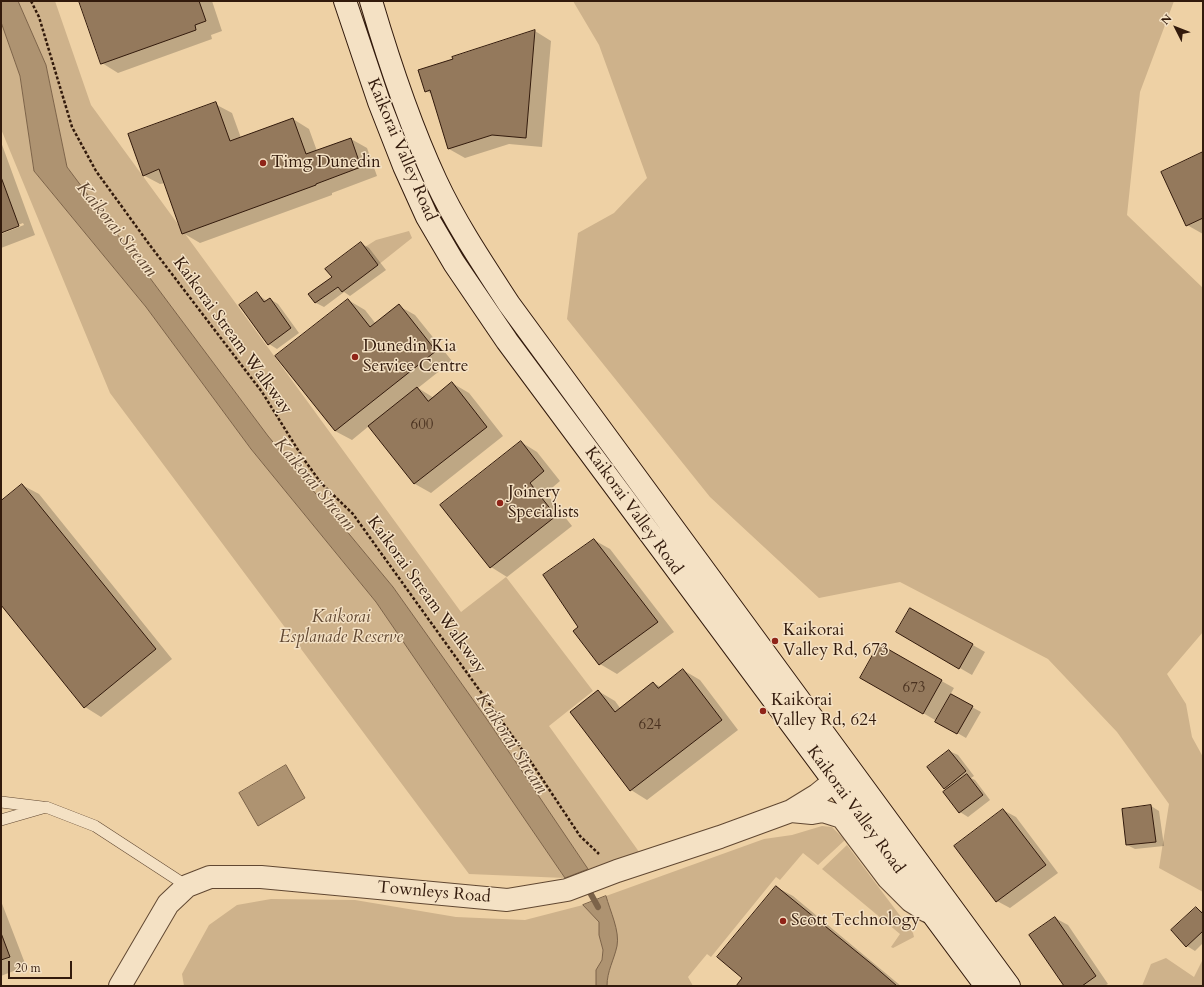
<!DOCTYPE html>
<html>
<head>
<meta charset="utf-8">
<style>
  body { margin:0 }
  #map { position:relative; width:1204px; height:987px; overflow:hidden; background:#eed1a5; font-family:Cardo,serif }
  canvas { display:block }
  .frame { position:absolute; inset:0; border:2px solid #321a0c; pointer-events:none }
  .north { position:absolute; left:1156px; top:8px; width:40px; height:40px; -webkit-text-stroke:3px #f4e1c4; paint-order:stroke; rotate:312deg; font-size:11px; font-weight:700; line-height:16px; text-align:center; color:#321a0c }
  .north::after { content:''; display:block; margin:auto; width:14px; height:18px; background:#321a0c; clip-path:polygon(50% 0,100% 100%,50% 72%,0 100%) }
  .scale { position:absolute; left:8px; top:961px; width:64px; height:18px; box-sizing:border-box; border:2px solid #321a0c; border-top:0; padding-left:5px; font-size:12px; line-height:14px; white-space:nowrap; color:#321a0c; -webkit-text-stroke:3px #f4e1c4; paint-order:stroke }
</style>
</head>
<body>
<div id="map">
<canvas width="1204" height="987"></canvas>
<div class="frame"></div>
<div class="north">N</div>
<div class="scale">20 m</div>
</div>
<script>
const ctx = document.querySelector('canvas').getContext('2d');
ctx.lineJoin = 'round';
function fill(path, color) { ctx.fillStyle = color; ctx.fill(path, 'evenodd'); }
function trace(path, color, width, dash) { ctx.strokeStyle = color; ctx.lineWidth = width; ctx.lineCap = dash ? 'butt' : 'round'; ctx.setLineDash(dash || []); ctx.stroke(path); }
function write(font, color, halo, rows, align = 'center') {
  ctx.font = font + ' Cardo,serif'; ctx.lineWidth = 3; ctx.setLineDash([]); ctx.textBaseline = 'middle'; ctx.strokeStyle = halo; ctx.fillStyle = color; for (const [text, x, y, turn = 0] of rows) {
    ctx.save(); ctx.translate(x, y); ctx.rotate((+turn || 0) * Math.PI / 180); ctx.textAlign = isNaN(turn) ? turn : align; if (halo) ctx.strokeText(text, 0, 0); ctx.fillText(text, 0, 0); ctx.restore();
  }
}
fill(new Path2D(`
  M18 1H55L91 105 461 612 506 577 593 691 549 726 642 856 588 869 486 718 393 587 268 436 67 167 46 65Z
  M573 1H1174L1140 92 1127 215 1203 288V632L1167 674 1186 704 1192 737 1203 757V892L1159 868 1169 804 1117 732 1048 659 900 582 819 598 710 497 567 319 578 233 614 213 647 178 599 45Z
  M1 22 20 76 34 171 146 307 251 449 376 602 565 878 469 874 110 393 1 129Z
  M409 231 412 238 378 265 365 247 376 240Z
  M822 826 832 827 845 840 818 865 803 853 780 880 776 877 711 957 707 954 688 977 693 986H607V975L617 945 606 896 764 839 792 835Z
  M847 845 913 933 914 937 893 948 891 947 900 934 822 869Z
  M271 899 355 900 456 917 525 920 583 905 599 922V935L603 950 602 960 596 970V986H184L182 974 209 925 237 905Z
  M1166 958 1194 977 1203 959V986H1142L1151 964Z`), '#ceb28b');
const water = new Path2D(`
  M1 1H18L46 65 67 167 268 436 393 587 486 718 588 869 565 878 376 602 251 449 146 307 34 171 20 76 1 22Z
  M286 765 305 798 258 826 239 793Z
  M606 896C610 911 620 931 617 946 614 960 607 971 607 986H596V970L602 960 603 950 599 935V922L583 905Z`);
fill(water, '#ae9371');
trace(water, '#7c6349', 1);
fill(new Path2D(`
  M80 1H212L222 31 211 35 212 39 118 73 102 63Z
  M535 31 551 41 542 147 509 144 465 158 449 149 432 94 426 91Z
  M215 104 232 113 241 138 293 119 309 129 317 151 351 139 367 148 377 176 332 193V195L200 243 183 233 165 183 160 184 143 175Z
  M1 142 35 235 1 248V234L24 225 23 223 1 232Z
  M1203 153V234L1187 225Z
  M361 243 369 248 386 270 350 296 344 292 324 307 316 303 309 294 333 277Z
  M257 294 267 301 270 299 278 304 299 333 277 349 269 344Z
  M348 300 365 310 376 324 399 306 415 315 452 361 418 388 434 398 452 383 469 393 503 436 431 493 415 484 369 426 352 440 335 431Z
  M521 442 537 452 560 481 546 493 572 526 507 577 491 567Z
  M22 485 39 494 172 659 101 717 85 707 1 604V502Z
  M594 540 610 549 674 632 617 674 600 664 575 631 579 628Z
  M910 609 985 652 972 675 897 632Z
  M879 646 954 688 950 695 981 712 966 738 861 677Z
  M683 670 700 680 738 730 647 800 631 790 598 691 615 701 620 708 653 683 661 687Z
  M949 751 958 755 974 776 971 778 975 780 990 800 968 817 960 812 948 790 944 788Z
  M1151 806 1159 811 1164 846 1135 849 1127 845Z
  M1003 810 1016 817 1058 873 1010 908 997 901Z
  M776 887 793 896 901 986H737L744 978Z
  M1 901 26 966 1 976Z
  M1196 908 1203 912V943L1195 951 1187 946Z
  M1055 918 1068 925 1108 984 1104 986H1065Z`), '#0003');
trace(new Path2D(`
  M587 887 598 907`), '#7c6349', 6);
const building = new Path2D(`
  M79 1H199L206 21 195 25 196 30 101 64Z
  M535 30 526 138 492 135 448 149 430 90 425 92 418 70 453 59 452 57Z
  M216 102 230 141 293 118 306 154 351 138 361 167 316 184V185L182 234 159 169 143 176 128 134Z
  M1203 152V218L1186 226 1161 172Z
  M1 177 19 226 1 233Z
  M361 242 378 265 342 292 338 287 315 303 308 294 332 277 325 269Z
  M257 292 264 302 270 298 291 328 268 345 239 305Z
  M348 299 370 327 399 304 436 351 335 431 275 356Z
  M452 382 487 427 414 484 368 426 417 387 428 401Z
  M521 441 544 471 530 483 556 516 490 568 440 505Z
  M22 484 156 649 84 708 1 605V501Z
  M594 539 658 622 599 665 573 631 578 627 543 575Z
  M910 608 973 644 959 669 896 632Z
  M879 644 942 680 923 714 860 678Z
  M683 669 722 720 630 791 570 712 598 690 615 712 653 682 658 688Z
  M951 694 973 706 957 734 935 722Z
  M949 750 966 771 944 789 927 767Z
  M967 774 983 795 959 813 943 792Z
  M1151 805 1156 842 1126 845 1122 809Z
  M1003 809 1046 865 996 902 954 846Z
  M776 886 874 966 897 986H736L742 978 717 957Z
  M1196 907 1203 914V931L1186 947 1171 930Z
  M1055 917 1096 976 1082 986H1064L1029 935Z
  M1 933 10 957 1 960Z`);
fill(building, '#94795c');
trace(building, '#321a0c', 1);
const lane = new Path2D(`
  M1 802 42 807
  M1 820 46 807 95 826 187 886`);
const street = new Path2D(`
  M791 811 812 813 823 811 842 817 888 878 911 901 927 911
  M120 986 168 904 187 886 210 877H261L507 900 567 890 617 871 720 837 791 811 817 795 848 770`);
const secondary = new Path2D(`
  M345 1 379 102 404 166 427 217 454 263 507 341 986 986
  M371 1C389 62 409 123 436 181 456 224 483 264 509 304L1009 986`);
trace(lane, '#614832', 12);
trace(street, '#614832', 24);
trace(secondary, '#321a0c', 24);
trace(new Path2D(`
  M31 1 39 17 72 127 96 171 149 244 262 392 303 458 321 483 353 514 531 762 580 836 599 854`), '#321a0c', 2.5, [3, 2]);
trace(lane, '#f4e1c4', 11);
trace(street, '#f4e1c4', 22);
trace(secondary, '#f4e1c4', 22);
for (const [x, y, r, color] of [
  [263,163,4,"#8f2418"],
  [355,357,4,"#8f2418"],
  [500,503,4,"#8f2418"],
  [775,641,4,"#8f2418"],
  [763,711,4,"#8f2418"],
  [783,921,4,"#8f2418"]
]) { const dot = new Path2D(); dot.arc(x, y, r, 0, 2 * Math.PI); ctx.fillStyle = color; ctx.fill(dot); trace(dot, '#f4e1c4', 1.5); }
write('15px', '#4a3220', null, [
  ["600",422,426],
  ["673",914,689],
  ["624",650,726]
]);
write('17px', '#321a0c', '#f4e1c4', [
  ["Kaikorai Valley Road",401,150,67],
  ["Kaikorai Stream Walkway",232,336,54],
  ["Kaikorai Valley Road",633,511,54],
  ["Kaikorai Stream Walkway",426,595,54],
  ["Kaikorai Valley Road",855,810,54],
  ["Townleys Road",434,893,5]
]);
write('17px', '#321a0c', '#f4e1c4', [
  ["Timg Dunedin",271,163],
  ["Dunedin Kia",363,347],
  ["Service Centre",363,367],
  ["Joinery",508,493],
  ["Specialists",508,513],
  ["Kaikorai",783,631],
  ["Valley Rd, 673",783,651],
  ["Kaikorai",771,701],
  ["Valley Rd, 624",771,721],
  ["Scott Technology",791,921]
], 'left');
write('italic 17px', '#614832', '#f4e1c4', [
  ["Kaikorai",341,618],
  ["Esplanade Reserve",341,638]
]);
write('italic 18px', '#5d442f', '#f4e1c4', [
  ["Kaikorai Stream",116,230,51],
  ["Kaikorai Stream",314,485,50],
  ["Kaikorai Stream",511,744,57]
]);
</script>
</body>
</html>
